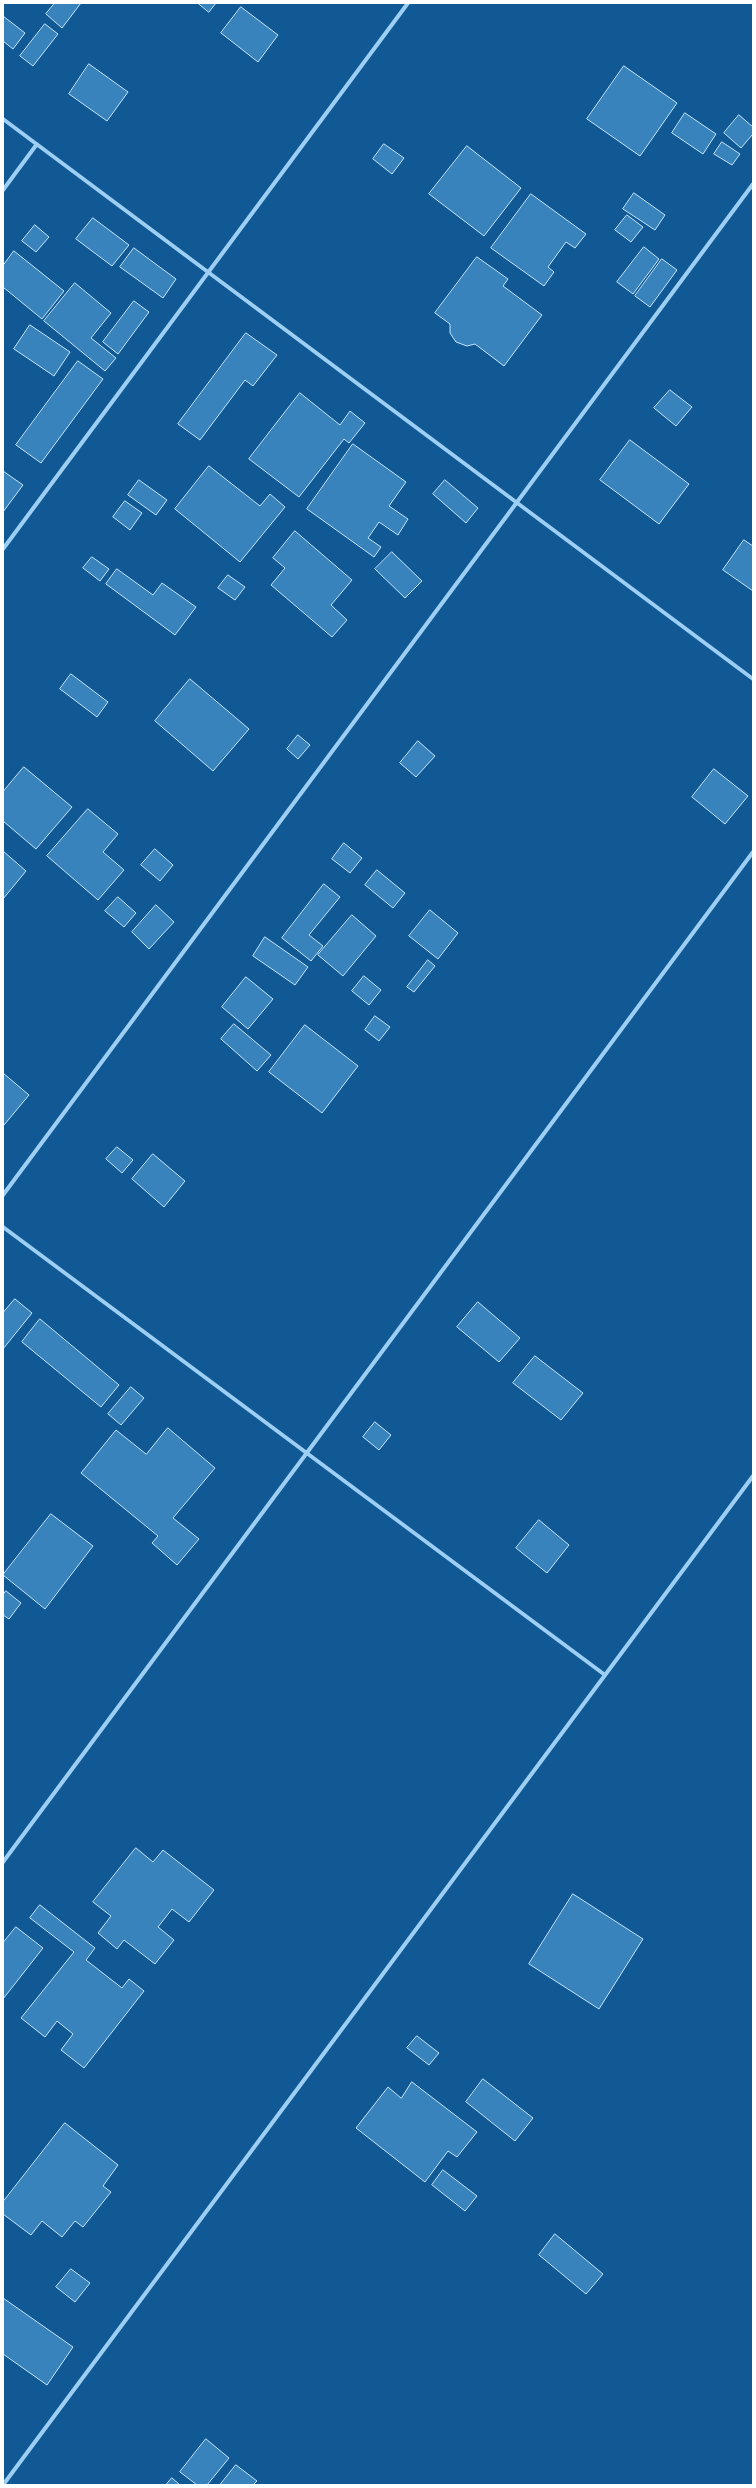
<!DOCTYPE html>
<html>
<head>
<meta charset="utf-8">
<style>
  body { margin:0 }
  #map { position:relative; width:756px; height:2488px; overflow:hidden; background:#105994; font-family:"Sofia Sans Condensed",sans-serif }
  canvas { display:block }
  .frame { position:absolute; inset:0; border:4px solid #fff; pointer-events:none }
</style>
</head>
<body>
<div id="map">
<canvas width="756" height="2488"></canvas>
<div class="frame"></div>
</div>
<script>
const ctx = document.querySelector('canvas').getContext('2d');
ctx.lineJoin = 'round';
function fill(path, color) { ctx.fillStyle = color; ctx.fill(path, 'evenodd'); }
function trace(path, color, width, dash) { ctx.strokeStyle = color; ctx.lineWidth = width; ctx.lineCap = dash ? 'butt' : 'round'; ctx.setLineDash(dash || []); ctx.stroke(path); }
const building = new Path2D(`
  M55 3H81L62 28 46 14Z
  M198 3H216L209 12Z
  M241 7 278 35 258 62 221 33Z
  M3 16 25 33 13 49 3 41Z
  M45 24 58 34 33 66 20 56Z
  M89 64 128 92 107 121 69 94Z
  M624 66 677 103 640 156 587 119Z
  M685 113 716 134 703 154 672 133Z
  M739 115 753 127V134L741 148 724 133Z
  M722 142 740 154 732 165 714 154Z
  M384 144 404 158 392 174 373 159Z
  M467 146 521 188 484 236 429 194Z
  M634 193 665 215 655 230 623 209Z
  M531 194 586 234 575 248 566 242 548 267 554 272 544 286 491 248Z
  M627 215 643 227 631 242 615 230Z
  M93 218 129 245 112 266 76 239Z
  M35 225 49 237 36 252 22 241Z
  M644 247 659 259 633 294 617 282Z
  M134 248 176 279 163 298 120 267Z
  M14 251 64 291 42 319 3 287V266Z
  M477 257 508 279 503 286 542 315 504 366 475 344 467 346 456 342 450 333V324L435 313Z
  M662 259 677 270 650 307 635 296Z
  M75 283 111 313 91 338 116 358 105 371 44 321Z
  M134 301 149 312 118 354 103 342Z
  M30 325 70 352 54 376 14 349Z
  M246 333 277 355 253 386 245 380 200 440 178 424Z
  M78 361 103 379 41 463 16 445Z
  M670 390 692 407 676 426 654 408Z
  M300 393 340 425 350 411 365 423 349 443 344 439 299 497 249 459Z
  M630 440 689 484 659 524 600 480Z
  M353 444 406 482 389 506 408 519 398 535 379 522 368 538 381 547 374 557 307 509Z
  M209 466 260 506 270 494 285 507 240 562 175 509Z
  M3 471 23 485 3 512Z
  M139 480 167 500 156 515 128 495Z
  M445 480 478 508 466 523 433 494Z
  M125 501 142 513 130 530 113 517Z
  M295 531 352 580 331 605 347 620 332 637 271 585 285 568 273 558Z
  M744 540 753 546V591L723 570Z
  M392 552 422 581 405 598 375 569Z
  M92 557 109 569 100 581 83 568Z
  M117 569 153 595 162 583 196 607 175 635 106 584Z
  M228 575 245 587 235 600 218 588Z
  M71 674 108 702 97 717 60 689Z
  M190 679 249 729 213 771 155 721Z
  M298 735 310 745 298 759 287 749Z
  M418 741 435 756 416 777 400 763Z
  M24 767 72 807 36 849 3 821V792Z
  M714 769 748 796 725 824 692 797Z
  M88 809 118 834 103 852 124 870 98 900 47 856Z
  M344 843 362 858 350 873 332 859Z
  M155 849 173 865 160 881 141 865Z
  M3 851 26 871 3 899Z
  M377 870 405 893 393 908 365 885Z
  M324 884 340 897 309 935 323 946 311 961 282 938Z
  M118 897 136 913 124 927 105 911Z
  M156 905 174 922 149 949 132 932Z
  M430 910 458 933 438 959 409 936Z
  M352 915 376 936 343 976 318 955Z
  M265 937 308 967 295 985 253 956Z
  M428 960 435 966 414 992 407 987Z
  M364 976 381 990 369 1005 352 991Z
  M246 977 273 999 248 1029 222 1007Z
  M375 1016 390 1027 379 1041 365 1030Z
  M234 1024 271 1055 257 1071 221 1039Z
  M305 1025 358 1066 322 1113 269 1072Z
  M3 1073 29 1095 4 1125H3Z
  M117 1147 133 1160 122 1173 106 1159Z
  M153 1154 185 1181 164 1207 132 1179Z
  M15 1299 32 1313 3 1349V1313Z
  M478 1302 520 1338 499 1362 457 1327Z
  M40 1319 119 1385 101 1407 22 1342Z
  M535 1356 583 1393 561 1420 513 1383Z
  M131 1387 144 1398 121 1425 108 1414Z
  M375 1422 391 1435 379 1450 363 1437Z
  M168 1428 215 1468 173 1518 199 1539 177 1565 152 1543 158 1536 81 1473 116 1430 146 1454Z
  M51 1514 93 1546 45 1609 3 1575Z
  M539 1520 569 1545 547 1573 516 1548Z
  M6 1591 21 1603 9 1619 3 1615V1595Z
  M136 1848 153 1862 163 1850 214 1890 189 1922 172 1909 158 1927 174 1940 155 1964 124 1940 117 1949 98 1933 111 1916 93 1902Z
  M573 1894 643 1939 599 2009 529 1964Z
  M40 1905 95 1948 86 1960 122 1988 129 1979 144 1991 84 2068 61 2050 73 2034 57 2021 45 2037 21 2018 74 1952 30 1918Z
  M16 1927 43 1948 3 1999V1943Z
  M417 2036 439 2053 429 2065 407 2048Z
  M483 2079 533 2118 515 2141 466 2102Z
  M412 2082 477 2132 457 2157 448 2151 425 2182 356 2128 388 2087 401 2098Z
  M65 2123 118 2165 103 2186 111 2192 83 2227 75 2221 62 2237 42 2221 31 2235 3 2214V2202Z
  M443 2170 477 2196 465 2211 432 2185Z
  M555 2234 603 2274 586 2294 539 2255Z
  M71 2269 90 2283 75 2302 56 2287Z
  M3 2298 73 2347 47 2385 3 2354Z
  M206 2439 229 2458 207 2485H197L180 2472Z
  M236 2465 257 2481 253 2485H220Z
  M172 2478 180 2485H166Z`);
fill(building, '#3883bc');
trace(building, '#c5e5fe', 1);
trace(new Path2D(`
  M3 119 753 679
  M3 190 37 144
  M3 549 408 3
  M3 1195 753 184
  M3 1227 605 1675
  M3 1862 753 852
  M3 2485 753 1476`), '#9dcef4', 4);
</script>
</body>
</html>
